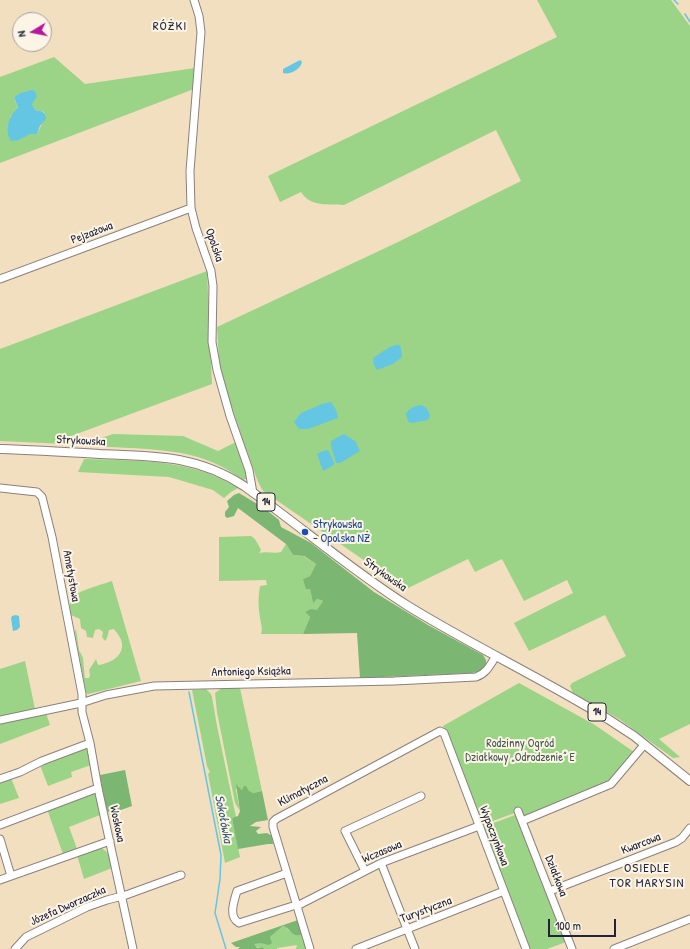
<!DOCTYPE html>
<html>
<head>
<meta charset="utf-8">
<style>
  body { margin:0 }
  #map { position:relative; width:690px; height:949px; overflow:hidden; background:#f2dfbf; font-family:"Patrick Hand",sans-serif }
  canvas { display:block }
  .north { position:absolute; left:12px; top:12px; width:40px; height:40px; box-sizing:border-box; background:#fcf5e5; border:1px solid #a5a1a1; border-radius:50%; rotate:260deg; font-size:11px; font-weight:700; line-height:16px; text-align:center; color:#22223b }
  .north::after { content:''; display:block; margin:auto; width:14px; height:18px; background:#b5179e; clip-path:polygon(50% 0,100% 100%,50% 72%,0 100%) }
  .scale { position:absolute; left:548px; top:919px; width:68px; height:18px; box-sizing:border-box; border:2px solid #22223b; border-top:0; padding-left:5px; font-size:12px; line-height:14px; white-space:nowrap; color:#22223b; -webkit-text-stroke:3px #fcf5e5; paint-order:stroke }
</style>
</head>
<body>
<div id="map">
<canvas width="690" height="949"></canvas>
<div class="north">N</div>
<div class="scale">100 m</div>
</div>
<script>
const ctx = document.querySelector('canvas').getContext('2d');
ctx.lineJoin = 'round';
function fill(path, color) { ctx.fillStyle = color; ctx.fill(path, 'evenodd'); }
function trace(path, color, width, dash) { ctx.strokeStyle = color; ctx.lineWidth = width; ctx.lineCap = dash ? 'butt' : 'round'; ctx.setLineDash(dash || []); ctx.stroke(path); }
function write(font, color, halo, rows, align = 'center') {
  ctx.font = font + ' "Patrick Hand",sans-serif'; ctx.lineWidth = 4; ctx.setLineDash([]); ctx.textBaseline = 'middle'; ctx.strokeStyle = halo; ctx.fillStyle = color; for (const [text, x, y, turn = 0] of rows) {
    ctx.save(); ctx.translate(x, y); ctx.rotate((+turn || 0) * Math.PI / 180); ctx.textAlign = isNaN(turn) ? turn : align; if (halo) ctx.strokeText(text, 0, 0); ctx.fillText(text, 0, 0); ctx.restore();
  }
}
fill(new Path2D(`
  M537 0H671L690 26V724L659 739 680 757 673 758 619 719 573 693 570 686 572 683 626 656 605 615 529 651 514 623 573 593 567 580 524 601 502 559 475 572 468 559 406 589 263 491C255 478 252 463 246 449 237 423 228 397 221 370 218 356 218 341 217 327L396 243 521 181 496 130 344 205C329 204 310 207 301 192L280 202 268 176 557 37Z
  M54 57 85 84 195 68 194 89 0 163V77ZM29 91 33 108 35 110 44 112 46 116 37 134 30 133 19 140 10 117 18 109 14 97 20 93Z
  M207 271 212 384 63 439 65 444 0 441V349Z
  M113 434 183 436 218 451 236 442 248 478 243 480C234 474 224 467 214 463 179 447 132 449 94 446L101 438Z
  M84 459C140 461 189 458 238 488L231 492 224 498 213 490 169 477 78 472Z
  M251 536C256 539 258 544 261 550L259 553C267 551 274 554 281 552L286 544 293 555 303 556 316 564 310 576 303 579 310 589 313 602 317 599 323 601 317 611 305 612 310 617 303 634H261C263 628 261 625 260 618 258 608 258 596 260 586L267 585 266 580 219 581V537Z
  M112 581 141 681 88 694 86 693 75 632 76 629 79 650 83 658 85 678H89L90 675 89 670 96 659 98 665C107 664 122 658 122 646 123 640 117 633 114 629L109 630 107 638 105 641 102 637 103 632 99 629 95 630 93 638 87 637 86 631 81 628 80 619 71 615C70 610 69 603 71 599 73 592 104 584 112 581Z
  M25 661 35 709 0 718V669Z
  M519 683 595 725 634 752 611 781 523 818 520 811 482 825 443 726Z
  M222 688H240L262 791 253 793 240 789 238 785 236 790 240 811 235 803 217 712 215 693Z
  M206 689 211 694 212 697 217 726 236 817 232 818 240 857 225 863 208 774 210 772 207 766 192 690Z
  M46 713 50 725 0 744V722Z
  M88 747 91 765 71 772 72 777 48 786 40 765Z
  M11 778 19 798 0 804V781Z
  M96 792 100 815 69 827 77 849 63 854 47 809Z
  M515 815 517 816 566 942 547 949H529L483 827Z
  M97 847C110 850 109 857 112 868L84 879 77 855Z
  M283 926 286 927 288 930 302 934 307 949H296L297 945 277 948V949H264L263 947C258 948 255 948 253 943L270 940V937Z`), '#9bd486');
fill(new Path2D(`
  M239 493 264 508 279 520 281 527 311 543 374 592 428 625 483 655 486 660V667L481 671 472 673 360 678 357 633 303 634 310 617 305 612 311 609 317 610 323 601 317 599 313 603 310 589H306L303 579 310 576 316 564 304 556 293 555 286 544 238 508 234 516 227 518 225 516V512L229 507 227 501 234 495Z
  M125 770 132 806 110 814 106 809 100 775Z
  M236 784 242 790 244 786H246L249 791 253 793 262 791 268 820 256 822 250 826 261 827 256 831 258 834 267 833 272 836 273 844H268L238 849 232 818 238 816 240 811Z
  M298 920 302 934C292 939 291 928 283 926L270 937 272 943 269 945 261 943 254 944 257 948 263 947 264 949H238L240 947H236L231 943Z`), '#7cb673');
fill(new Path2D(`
  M300 60 302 62C301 69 290 75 283 73V69Z
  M32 90 35 91 37 96 32 104 35 110C41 111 47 112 46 119L40 126 37 134H30L19 140 11 141C4 130 9 115 18 108L14 97 20 93Z
  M396 345H399L401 348 402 357 393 364 377 370 374 365 373 358 390 347Z
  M331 402 336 410 338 418 308 429H299L294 422 301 413 322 404Z
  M421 405C427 407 428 410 430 416L428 420 411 423 408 421 406 414C409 408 414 406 421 405Z
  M344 434 355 441 360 451 340 463H336L331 446V441Z
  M328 450 334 462V465L323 471 317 454 323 451Z
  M16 615 19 616 20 627 17 630 13 631 11 618 12 616Z`), '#64c6e2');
trace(new Path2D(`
  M674 0 678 4
  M685 14 690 22
  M189 692 221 855 220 879 215 913 226 949`), '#64c6e2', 1.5);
const minor = new Path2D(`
  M194 0 199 16 201 32 190 171 191 208 196 228 211 271 213 286 212 342 217 370 230 416 249 470 253 493
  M0 279 191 208
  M0 488 37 492 42 497 52 537 82 694V712L90 743 98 788 133 949
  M0 720 81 703 106 695 154 686 394 681 476 677C487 673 490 665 496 656
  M0 779 20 772 42 761 90 743
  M518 811 572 949
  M522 821 611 784 644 745
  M0 825 98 788
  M0 839 11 876
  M381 863 415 949
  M365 871 345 831 421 796
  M287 873 237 891C234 901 228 917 239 923L296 905
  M0 880 110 841
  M550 891 676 842 682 838 690 828
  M297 906 381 863 479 826
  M15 949 26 937 87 907 107 900 126 895 181 875
  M310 949 273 827V822L276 819 440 731 444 733 526 949
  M356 949 504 891
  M614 949 690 919`);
const major = new Path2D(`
  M0 449C33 450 67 452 100 454 154 456 197 455 244 486 299 525 351 570 408 606 473 646 543 679 608 719L634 736 690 781`);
trace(minor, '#8a807d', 9);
trace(major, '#8a807d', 10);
trace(minor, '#fff', 7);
trace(major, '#fff', 8);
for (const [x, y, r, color] of [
  [305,532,4,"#1a4fb4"]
]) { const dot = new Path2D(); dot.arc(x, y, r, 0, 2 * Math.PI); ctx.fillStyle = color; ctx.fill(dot); trace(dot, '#fcf5e5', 1.5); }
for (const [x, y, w] of [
  [266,502,18],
  [597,712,18]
]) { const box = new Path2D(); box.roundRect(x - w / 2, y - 9, w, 18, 3); ctx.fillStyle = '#fcf5e5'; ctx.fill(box); trace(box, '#22223b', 1); }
write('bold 11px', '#22223b', null, [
  ["14",266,502],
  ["14",597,712]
]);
write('12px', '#22223b', '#fcf5e5', [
  ["Pejzażowa",92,233,-21],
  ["Opolska",214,245,71],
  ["Strykowska",81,441,3],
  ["Strykowska",385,575,35],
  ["Ametystowa",71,576,80],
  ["Antoniego Książka",251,672,-1],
  ["Klimatyczna",303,791,-28],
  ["Woskowa",117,824,78],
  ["Wypoczynkowa",494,836,69],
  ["Kwarcowa",641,844,-21],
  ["Wczasowa",382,852,-23],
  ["Działkowa",556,876,69],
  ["Józefa Dworzaczka",68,906,-24],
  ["Turystyczna",426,910,-21]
]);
write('12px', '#164399', '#fcf5e5', [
  ["Strykowska",313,525],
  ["- Opolska NŻ",313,539]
], 'left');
write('12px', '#465752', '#fcf5e5', [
  ["Rodzinny Ogród",520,744],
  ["Działkowy „Odrodzenie” E",520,758]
]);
ctx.letterSpacing = '1px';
write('13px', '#22223b', '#fcf5e5', [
  ["RÓŻKI",170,27],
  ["OSIEDLE",647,869],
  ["TOR MARYSIN",647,884]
]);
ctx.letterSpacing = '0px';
write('italic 13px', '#395b75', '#fcf5e5', [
  ["Sokołówka",223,819,79]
]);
</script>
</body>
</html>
